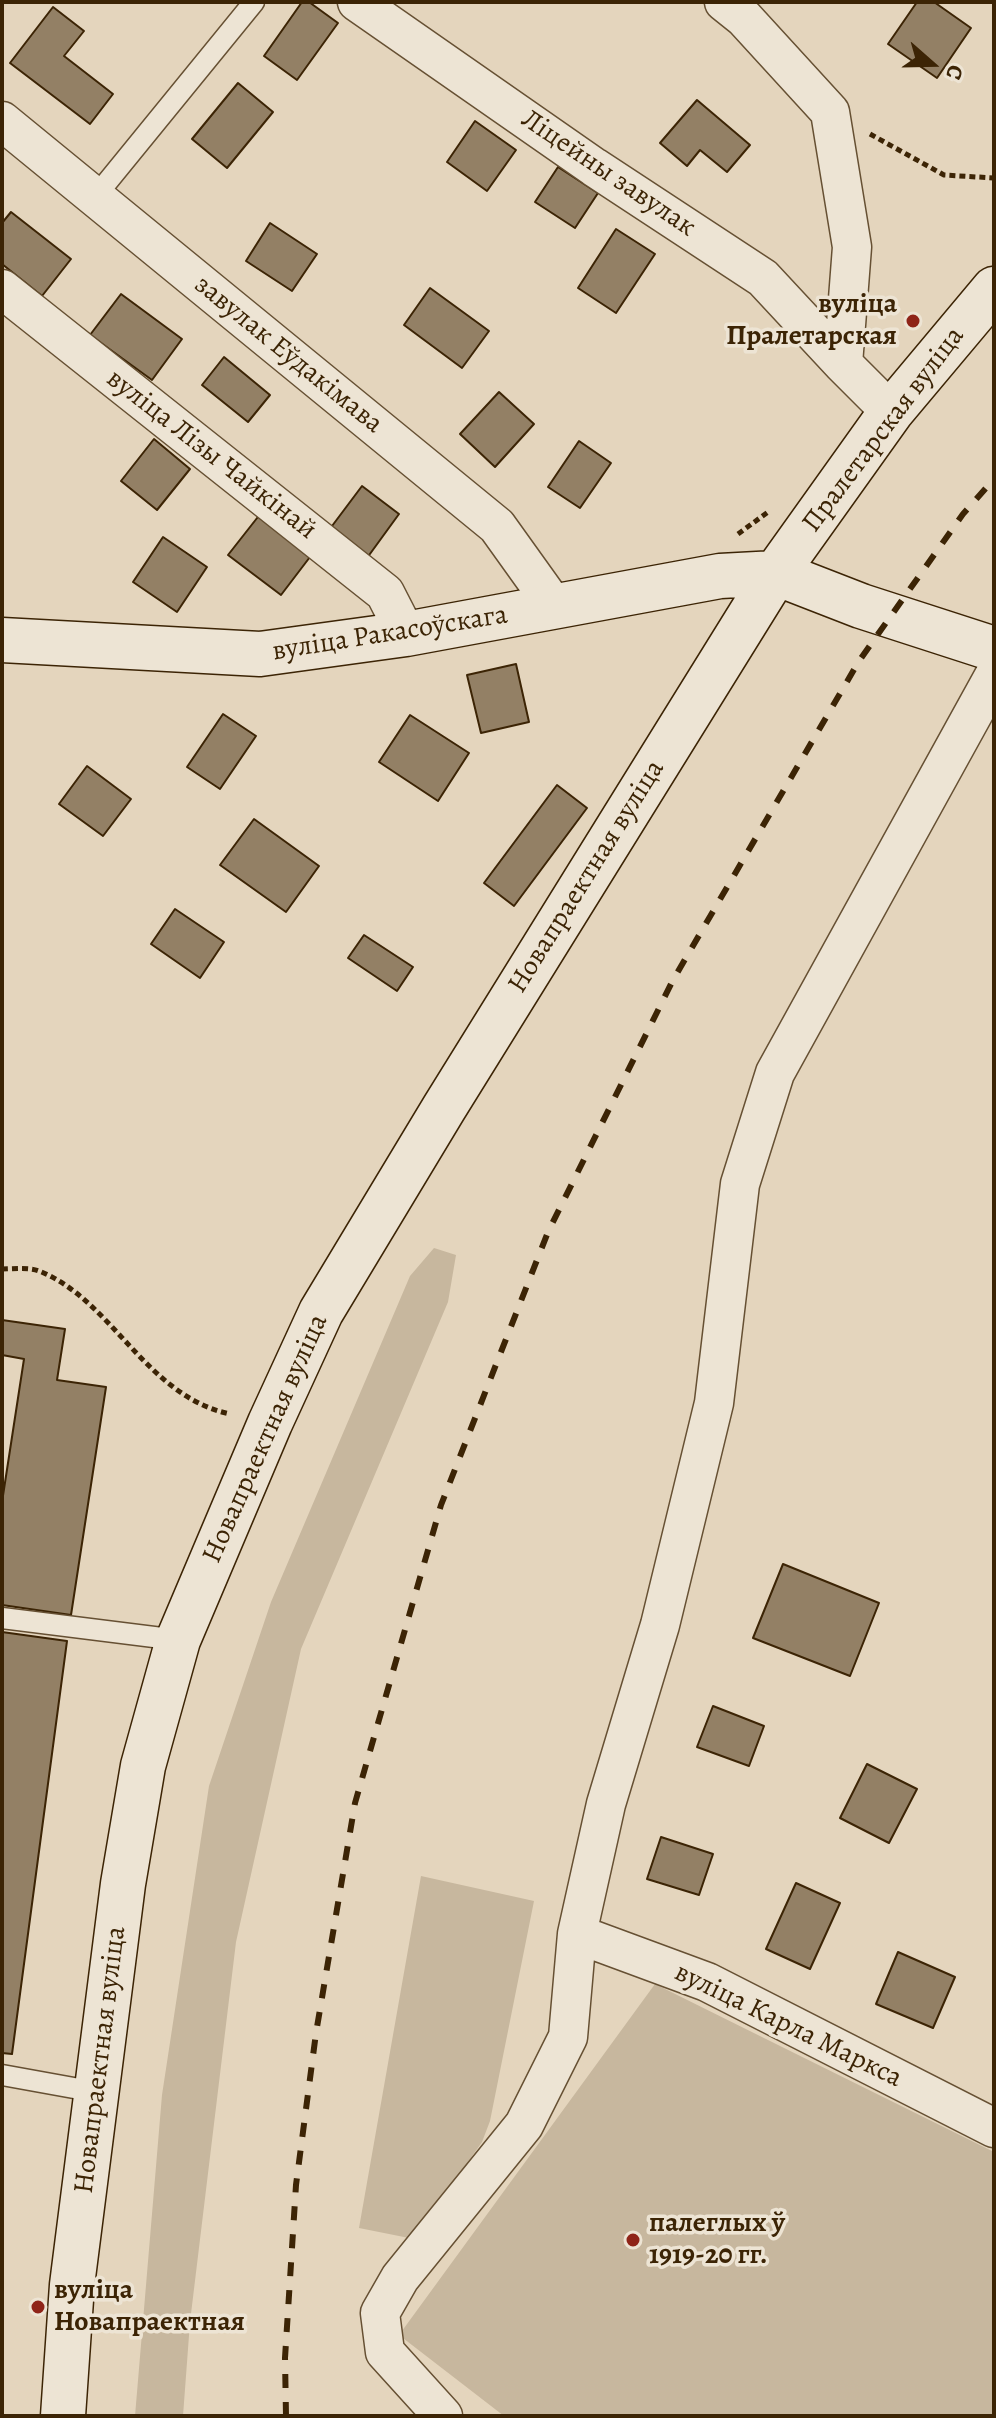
<!DOCTYPE html>
<html>
<head>
<meta charset="utf-8">
<style>
  body { margin:0 }
  #map { position:relative; width:996px; height:2418px; overflow:hidden; background:#e4d5bd; font-family:Alegreya,serif }
  canvas { display:block }
  .frame { position:absolute; inset:0; border:4px solid #3c2405; pointer-events:none }
  .north { position:absolute; left:892px; top:24px; width:80px; height:80px; -webkit-text-stroke:6px #ede4d4; paint-order:stroke; rotate:110deg; font-size:22px; font-weight:700; line-height:32px; text-align:center; color:#3c2405 }
  .north::after { content:''; display:block; margin:auto; width:28px; height:36px; background:#3c2405; clip-path:polygon(50% 0,100% 100%,50% 72%,0 100%) }
</style>
</head>
<body>
<div id="map">
<canvas width="996" height="2418"></canvas>
<div class="frame"></div>
<div class="north">С</div>
</div>
<script>
const ctx = document.querySelector('canvas').getContext('2d');
ctx.lineJoin = 'round';
function fill(path, color) { ctx.fillStyle = color; ctx.fill(path, 'evenodd'); }
function trace(path, color, width, dash) { ctx.strokeStyle = color; ctx.lineWidth = width; ctx.lineCap = dash ? 'butt' : 'round'; ctx.setLineDash(dash || []); ctx.stroke(path); }
function write(font, color, halo, rows, align = 'center') {
  ctx.font = font + ' Alegreya,serif'; ctx.lineWidth = 7; ctx.setLineDash([]); ctx.textBaseline = 'middle'; ctx.strokeStyle = halo; ctx.fillStyle = color; for (const [text, x, y, turn = 0] of rows) {
    ctx.save(); ctx.translate(x, y); ctx.rotate((+turn || 0) * Math.PI / 180); ctx.textAlign = isNaN(turn) ? turn : align; if (halo) ctx.strokeText(text, 0, 0); ctx.fillText(text, 0, 0); ctx.restore();
  }
}
fill(new Path2D(`
  M434 1248 456 1255 448 1302 301 1649 236 1942 190 2322 183 2416H135L162 2095 209 1786 271 1602 410 1276Z
  M421 1876 534 1901 490 2121 482 2142 414 2239 359 2228Z
  M655 1984 994 2152V2416H504L399 2335Z`), '#c7b79e');
const building = new Path2D(`
  M302 2H309L338 23 297 80 264 56Z
  M917 2H934L971 28 937 78 888 44Z
  M53 7 84 31 64 56 113 94 90 124 10 63Z
  M238 83 273 112 227 168 192 139Z
  M697 100 750 145 727 172 700 150 687 166 660 143Z
  M475 121 516 150 487 191 447 162Z
  M558 167 598 193 575 228 535 202Z
  M11 212 71 259 42 296 2 264V223Z
  M270 223 317 254 292 291 246 261Z
  M616 229 655 254 616 313 578 288Z
  M430 288 489 331 462 368 404 325Z
  M121 294 182 339 152 380 90 335Z
  M224 357 270 395 248 422 202 385Z
  M499 392 534 424 495 467 460 434Z
  M154 439 190 469 157 510 121 481Z
  M579 441 611 463 580 508 548 487Z
  M362 486 399 514 367 558 329 530Z
  M261 513 313 553 281 595 228 555Z
  M163 537 207 567 177 612 133 582Z
  M516 664 529 722 481 733 467 675Z
  M223 714 256 736 220 789 187 767Z
  M410 715 469 753 438 801 379 762Z
  M87 766 131 799 103 836 59 804Z
  M557 785 587 808 514 906 484 883Z
  M254 819 319 866 286 912 220 865Z
  M175 909 224 942 200 978 151 944Z
  M364 935 413 967 397 991 348 958Z
  M2 1320 65 1329 57 1380 106 1387 71 1615 2 1605V1502L24 1359 2 1355Z
  M783 1564 879 1603 850 1676 753 1638Z
  M2 1632 67 1641 12 2054 2 2053Z
  M713 1706 764 1726 749 1766 697 1747Z
  M867 1764 917 1789 889 1843 840 1818Z
  M661 1837 713 1854 699 1895 647 1879Z
  M796 1883 840 1903 810 1969 766 1949Z
  M898 1952 955 1977 933 2028 876 2004Z`);
fill(building, '#938065');
trace(building, '#3c2405', 2);
const lane = new Path2D(`
  M95 197 254 2
  M2 1618 178 1640
  M2 2075 96 2092`);
const street = new Path2D(`
  M357 2 594 167 763 278 843 364
  M724 2 744 18 830 112 852 247 843 364 891 412
  M2 121 497 526 555 607
  M2 289 385 593 406 634
  M577 1934 707 1982 994 2128
  M443 2416 385 2352 380 2313 400 2278 524 2125 568 2037 577 1934 606 1804 660 1625 714 1403 740 1184 775 1073 994 676`);
const secondary = new Path2D(`
  M2 640 260 654 406 634 720 576 776 573 861 606 994 649
  M63 2416 72 2285 123 1884 143 1766 178 1640 270 1423 321 1312 444 1108 776 573 891 412 994 289`);
trace(lane, '#665033', 23);
trace(street, '#665033', 41);
trace(secondary, '#3c2405', 47);
trace(new Path2D(`
  M870 134 944 175 994 178
  M738 534 768 512
  M2 1269C13 1269 29 1267 39 1271 113 1300 145 1396 230 1414`), '#3c2405', 5, [6, 4]);
trace(lane, '#ede4d4', 20);
trace(street, '#ede4d4', 38);
trace(secondary, '#ede4d4', 44);
trace(new Path2D(`
  M286 2416 285 2358 296 2185 316 2033 355 1803 441 1505 548 1232 673 980 859 661 963 514 994 479`), '#3c2405', 6, [14, 14]);
for (const [x, y, r, color] of [
  [913,321,8,"#8f2418"],
  [633,2240,8,"#8f2418"],
  [38,2307,8,"#8f2418"]
]) { const dot = new Path2D(); dot.arc(x, y, r, 0, 2 * Math.PI); ctx.fillStyle = color; ctx.fill(dot); trace(dot, '#ede4d4', 3); }
write('28px', '#3c2405', '#ede4d4', [
  ["Ліцейны завулак",608,174,34],
  ["завулак Еўдакімава",288,355,39],
  ["Пралетарская вуліца",884,430,-53],
  ["вуліца Лізы Чайкінай",211,455,38],
  ["вуліца Ракасоўскага",390,634,-9],
  ["Новапраектная вуліца",587,877,-58],
  ["Новапраектная вуліца",266,1439,-66],
  ["вуліца Карла Маркса",788,2026,26],
  ["Новапраектная вуліца",101,2060,-83]
]);
write('bold 28px', '#3c2405', '#ede4d4', [
  ["вуліца",897,305,"right"],
  ["Пралетарская",897,337,"right"],
  ["палеглых ў",649,2224],
  ["1919-20 гг.",649,2256],
  ["вуліца",54,2291],
  ["Новапраектная",54,2323]
], 'left');
</script>
</body>
</html>
